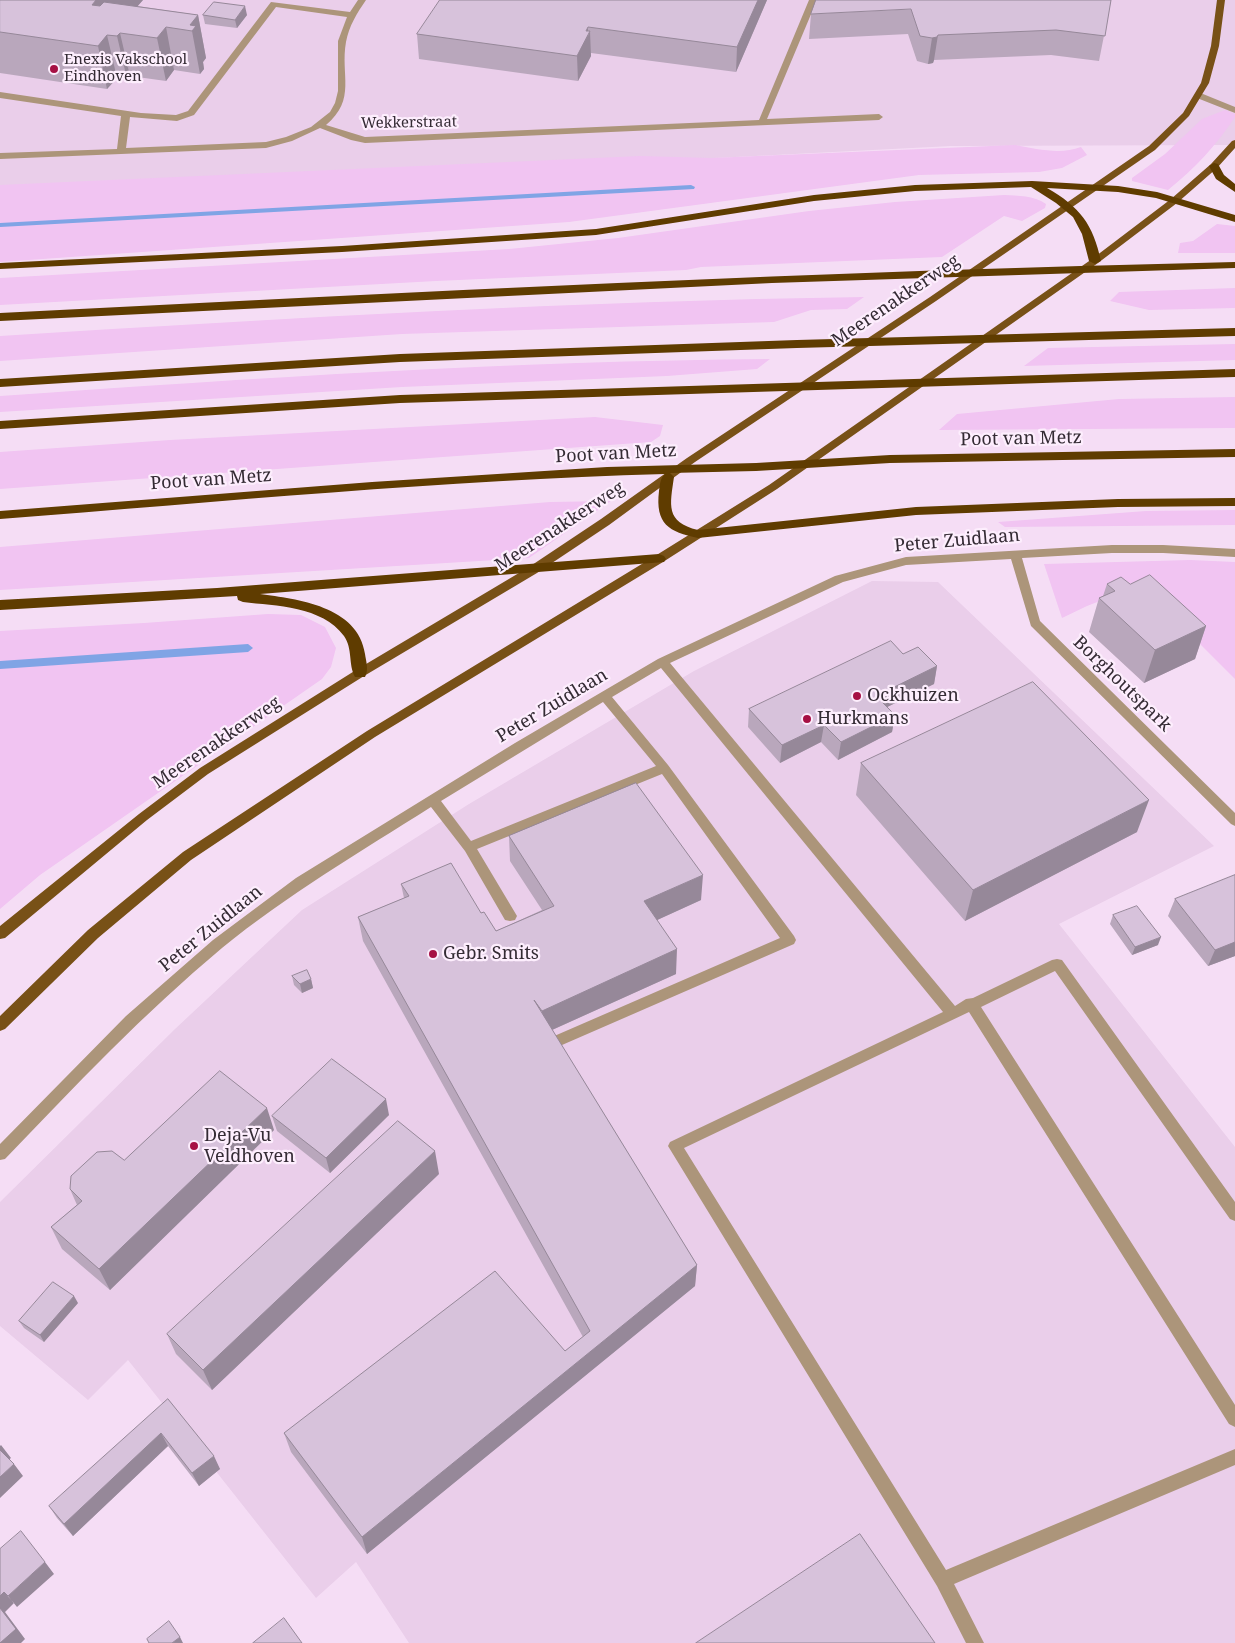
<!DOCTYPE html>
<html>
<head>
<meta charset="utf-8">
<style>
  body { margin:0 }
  canvas { display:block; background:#f5ddf5 }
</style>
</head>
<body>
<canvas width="1235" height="1643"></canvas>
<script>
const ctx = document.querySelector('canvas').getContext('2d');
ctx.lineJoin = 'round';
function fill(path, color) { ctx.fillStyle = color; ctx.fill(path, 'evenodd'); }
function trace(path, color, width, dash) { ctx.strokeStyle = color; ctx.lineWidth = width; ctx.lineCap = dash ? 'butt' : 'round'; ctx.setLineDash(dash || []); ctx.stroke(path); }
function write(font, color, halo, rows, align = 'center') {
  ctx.font = font + ' "Noto Serif",serif'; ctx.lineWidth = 4.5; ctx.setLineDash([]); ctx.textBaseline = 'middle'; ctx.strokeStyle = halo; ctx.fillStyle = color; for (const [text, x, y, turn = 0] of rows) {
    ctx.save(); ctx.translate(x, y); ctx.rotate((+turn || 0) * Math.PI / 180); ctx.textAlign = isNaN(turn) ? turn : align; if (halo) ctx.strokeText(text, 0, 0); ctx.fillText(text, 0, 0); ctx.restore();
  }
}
fill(new Path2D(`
  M0 0H1235V145L951 146 264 181 0 191Z
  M872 581 938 582 1214 846 1059 924 1235 1147V1643H409L356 1562 316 1598 128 1360 88 1400 0 1326V1202L175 1029 302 910 469 804 694 671Z`), '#eaceea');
fill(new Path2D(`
  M1225 110 1235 114V117C1216 146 1195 168 1168 190L1132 181V178L1165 154 1202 119Z
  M1015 145C1037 149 1060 155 1081 147L1087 155 1062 168 1039 172 919 175 569 222 0 262V185L640 156 711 158Z
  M1004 195C1019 196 1033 195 1046 204L1045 208 1022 221 1004 216 942 257 701 267 686 270 436 281 0 305V278L509 249 618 238 809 211 895 202Z
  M1217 224 1235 226V253H1178L1180 243 1193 241Z
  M1235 288V308L1149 310 1110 301 1119 292Z
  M864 297 847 309 811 310 774 322 402 334 0 361V336C288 318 576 301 864 297Z
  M1235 344V360L1024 366 1048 348Z
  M770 359 757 369 667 376 402 387 0 412V396C256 378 513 361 770 359Z
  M1235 397V428L939 430 957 414 1119 399Z
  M595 417 663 425 660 436 651 442 0 489V452L170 440Z
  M611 501 529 558 0 590V547L550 502Z
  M1235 510V525L1005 527 998 522 1146 511Z
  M1190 560 1235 562V679L1143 587H1136L1087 606 1062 618 1044 564Z
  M268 614 301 615 325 627 336 648 331 667 322 679 40 875 0 909V631L144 623Z`), '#f1c4f2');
fill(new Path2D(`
  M691 185 695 187 694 189 0 227V223Z
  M248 644 253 648 248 652 0 669V661Z`), '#80a4e5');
fill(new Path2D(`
  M358 0H366C357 13 349 26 346 42 340 75 357 99 326 125L365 137 759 120 809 0H817L767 119 879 114 883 117 879 120 365 143 351 140 320 128 292 141 266 148 0 159V153L117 149 121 116 0 98V92L141 113 176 115 188 111 271 2 350 12ZM276 7 347 17 338 41V91L335 103 330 112 311 127 286 137 266 142 126 148 130 117 177 121 194 115Z
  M1197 94H1203L1235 107V113L1197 98Z
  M1112 545H1163L1235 549V557L1163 553H1112L1022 558 1040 621 1235 813V826L1231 824 1031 626 1011 559 906 565 843 582 670 663 955 1006 966 999 973 998 1052 960 1057 959 1062 960 1235 1202V1221L1230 1219 1055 971 981 1007 1235 1405V1427L1229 1424 969 1012 684 1148 946 1570 1235 1449V1465L954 1584 984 1643H966L937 1586 668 1146 670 1142 943 1012 661 668 612 697 668 765 794 936 796 940 794 944 562 1045 557 1047 552 1045 550 1041 552 1037 780 938 662 774 477 849 517 916 515 920 510 921 505 920 465 851 431 807C360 852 287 895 222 948 144 1013 75 1086 5 1159L0 1160V1144L126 1016 213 940 296 878 515 743 658 659 835 576 906 557ZM603 702 656 766 471 841 441 801Z`), '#ac957a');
fill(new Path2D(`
  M1217 0H1225L1219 46 1209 83 1189 116 1155 150 936 301 695 462 609 525 537 573 364 676 208 774 147 820 5 938 0 939V926L139 814 200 768 356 670 529 567 601 519 687 458 930 297 1149 146 1183 113 1201 83 1211 46Z
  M1235 140V148L1217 168 1177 203 1098 263 777 489 663 562 375 737 191 860 98 938 5 1029 0 1031V1016L88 930 183 852 367 731 655 556 769 485 1092 259 1171 199 1211 164 1232 141Z`), '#785117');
fill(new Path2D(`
  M1214 163 1218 164 1224 175 1235 184V192L1216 179 1209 166Z
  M1032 181 1118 186 1157 192 1235 215V222L1156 198 1118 192 1047 188C1080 207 1093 224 1101 261L1095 264 1089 261 1082 234 1073 217 1056 203 1031 187 915 191 814 201 596 235 342 252 0 269V263L342 246 596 229 814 195 915 185Z
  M1235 262V268L772 283 0 321V313C412 292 823 271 1235 262Z
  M1235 328V336L797 348 400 362 0 387V379L400 354 797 340Z
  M1235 369V377L400 403 0 429V421L400 395Z
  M1235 449V457L890 463 756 471 670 473 674 477C670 505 665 522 698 530L916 507 1118 499 1235 498V506L1118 507 916 515 698 538C669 532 655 524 659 491 660 485 660 478 665 474 443 480 221 502 0 519V511L372 482 607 467 756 463 890 455Z
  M659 554 664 556 666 559 664 562 260 594C297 599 358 606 365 654 366 661 369 670 365 677H355C348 664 353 649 344 636 322 606 276 606 243 602L238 600 237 596 0 610V600L217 588Z`), '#5f3c00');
fill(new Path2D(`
  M0 0H143L137 6 198 15 206 58 203 62 204 69 200 74 174 70 166 81 130 76 127 79 117 78 107 89 0 73Z
  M767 0 736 72 591 53V56L578 81 419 59 417 34Z
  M1111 0 1099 61 1051 55 934 60 933 63 928 64 917 61 908 34 809 39 811 14Z
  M203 15H247L237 28 205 24Z
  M1107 584H1130L1206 626 1195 659 1144 683 1089 632 1099 598 1103 596Z
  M903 654 937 666 934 684 887 707 895 715 892 732 838 760 821 742 780 763 748 727 749 709Z
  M861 763 1137 832 965 921 856 795Z
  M509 836 701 900 657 920 676 974 552 1030 697 1265 695 1286 367 1554 291 1452 284 1433 565 1351 583 1337 363 941 358 917 404 898 401 884 481 913 496 931 542 910 510 861Z
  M1235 875V956L1208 966 1168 916 1175 899Z
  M1113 915 1158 945 1132 955 1110 924Z
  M292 976 311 979 313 988 302 993 294 985Z
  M389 1115 330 1173 277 1131 272 1116Z
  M274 1130 110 1290 62 1249 51 1227 77 1205 70 1189 124 1160Z
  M439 1174 212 1390 176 1354 167 1334Z
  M78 1303 44 1342 24 1328 19 1321Z
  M168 1399 220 1469 199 1486 168 1446 73 1536 57 1518 49 1506Z`), '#b9a7bc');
fill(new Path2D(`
  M96 0H143L112 36 107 35 117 78 107 89 98 46 92 5Z
  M758 0H767L736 72 737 47Z
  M245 6 247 15 237 28 235 20Z
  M198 15 206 58 203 62 204 69 200 74 192 31 190 25Z
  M166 27 174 70 166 81 157 38Z
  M588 27V36L590 31 591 56 578 81 577 56Z
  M120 33 130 76 127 79 117 36Z
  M938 35 934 60 933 63 928 64 932 38Z
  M1206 626 1195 659 1144 683 1155 650Z
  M937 666 934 684 873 714 876 696Z
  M895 715 892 732 838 760 841 742Z
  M824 725 821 742 780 763 782 745Z
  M1149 800 1137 832 965 921 973 890Z
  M703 875 701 900 644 926V901Z
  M1161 937 1158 945 1132 955 1135 947Z
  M1235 942V956L1208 966 1215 950Z
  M677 949 676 974 543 1034 542 1011Z
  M311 979 313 988 302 993 300 984Z
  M386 1099 389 1115 330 1173 326 1158Z
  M267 1108 274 1130 110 1290 99 1269Z
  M435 1151 439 1174 212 1390 203 1370Z
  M697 1265 695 1286 367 1554 362 1537Z
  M74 1296 78 1303 44 1342 40 1335Z
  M161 1433 168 1446 73 1536 64 1524Z
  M1 1445 11 1458 7 1461 0 1451V1446Z
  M214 1456 220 1469 199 1486 192 1473Z
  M14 1464 23 1476 0 1498V1477Z
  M45 1562 54 1574 17 1607 8 1596Z
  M4 1592 14 1603 5 1612 25 1639 21 1643H0V1596Z
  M180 1637 183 1643H172Z`), '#968899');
const building = new Path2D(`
  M0 0H96L92 5 100 6 104 2 198 15 190 25 196 26 192 31 166 27 157 38 120 33 117 36 107 35 98 46 0 32Z
  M440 0H758L737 47 588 27 586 31H590L577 56 417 34Z
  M816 0H1111L1105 36 1056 30 938 35 937 37 932 38 920 36 911 9 811 14Z
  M214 2 245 6 235 20 203 15Z
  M1150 575 1206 626 1155 650 1099 598 1115 591 1107 584 1121 577 1130 584Z
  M891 641 903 654 918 647 937 666 876 696 895 715 841 742 824 725 782 745 749 709Z
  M1033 682 1149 800 973 890 861 763Z
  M636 783 703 875 644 901 677 949 542 1011 534 1000 697 1265 362 1537 284 1433 495 1271 565 1351 590 1331 358 917 409 896 401 884 451 863 481 913 484 912 496 931 554 906 509 836Z
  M1235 875V942L1215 950 1175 899Z
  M1137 906 1161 937 1135 947 1113 915Z
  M307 970 311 979 300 984 292 976Z
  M332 1059 386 1099 326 1158 272 1116Z
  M220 1071 267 1108 99 1269 51 1227 82 1201 70 1189 71 1176 97 1152 112 1151 124 1160Z
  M398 1121 435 1151 203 1370 167 1334Z
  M53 1282 74 1296 40 1335 19 1321Z
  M168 1399 214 1456 192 1473 161 1433 64 1524 49 1506Z
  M0 1450 14 1464 0 1477Z
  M21 1531 45 1562 8 1596 4 1592 0 1596V1549Z
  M860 1534 935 1643H696Z
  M0 1608 16 1629 0 1643Z
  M284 1618 302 1643H253Z
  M169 1621 180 1637 172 1643H149L147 1639Z`);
fill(building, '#d7c2db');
trace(building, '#968899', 1);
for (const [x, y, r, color] of [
  [54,69,5,"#a61044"],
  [857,696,5,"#a61044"],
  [807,719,5,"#a61044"],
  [433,954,5,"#a61044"],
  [194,1146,5,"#a61044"]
]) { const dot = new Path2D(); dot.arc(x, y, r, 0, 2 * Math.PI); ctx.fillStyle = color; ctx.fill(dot); trace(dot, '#fdeefd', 2); }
write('15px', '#342b34', '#fdeefd', [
  ["Enexis Vakschool",64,60],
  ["Eindhoven",64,77]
], 'left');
write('15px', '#342b34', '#fdeefd', [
  ["Wekkerstraat",409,123,-1]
]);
write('18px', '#342b34', '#fdeefd', [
  ["Meerenakkerweg",896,301,-34],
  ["Poot van Metz",1021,439,-1],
  ["Poot van Metz",616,454,-3],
  ["Poot van Metz",211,480,-4],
  ["Meerenakkerweg",560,527,-33],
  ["Peter Zuidlaan",957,541,-5],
  ["Borghoutspark",1122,684,44],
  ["Peter Zuidlaan",552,706,-31],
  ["Meerenakkerweg",217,743,-34],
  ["Peter Zuidlaan",211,929,-39]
]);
write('18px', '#342b34', '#fdeefd', [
  ["Ockhuizen",867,696],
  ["Hurkmans",817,719],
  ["Gebr. Smits",443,954],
  ["Deja-Vu",204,1136],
  ["Veldhoven",204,1157]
], 'left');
</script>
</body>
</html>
